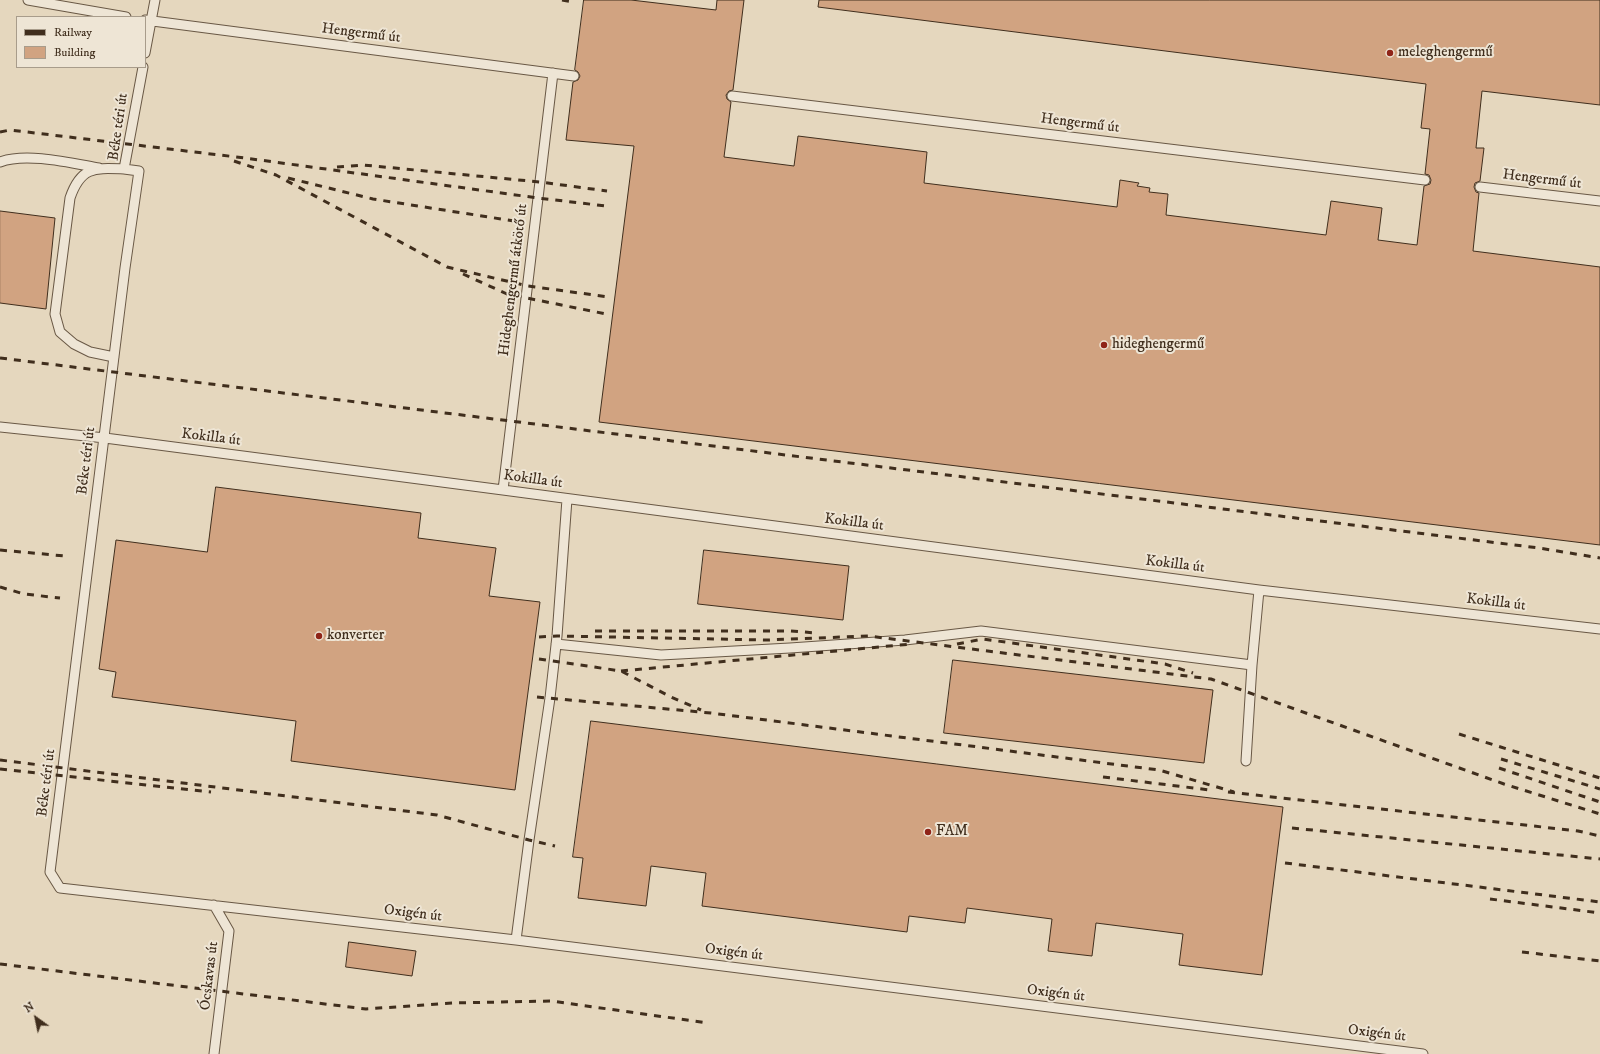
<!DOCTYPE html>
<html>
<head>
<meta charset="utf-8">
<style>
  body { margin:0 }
  #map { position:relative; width:1600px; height:1054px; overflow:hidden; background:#e5d7be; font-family:"IM FELL DW Pica",serif }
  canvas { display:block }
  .legend { position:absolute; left:16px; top:16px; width:130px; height:52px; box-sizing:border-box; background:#eee5d5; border:1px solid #a89c8b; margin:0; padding:5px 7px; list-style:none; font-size:12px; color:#402e1d }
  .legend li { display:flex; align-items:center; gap:8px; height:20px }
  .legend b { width:20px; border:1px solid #a89c8b }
  .north { position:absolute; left:16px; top:998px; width:40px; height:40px; -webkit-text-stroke:3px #eee5d5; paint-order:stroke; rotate:327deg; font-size:11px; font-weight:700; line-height:16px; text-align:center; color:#402e1d }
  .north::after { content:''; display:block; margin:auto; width:14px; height:18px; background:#402e1d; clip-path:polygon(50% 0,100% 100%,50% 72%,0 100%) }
</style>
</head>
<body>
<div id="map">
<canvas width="1600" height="1054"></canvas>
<ul class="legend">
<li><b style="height:5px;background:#402e1d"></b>Railway</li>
<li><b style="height:11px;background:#d1a381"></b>Building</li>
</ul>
<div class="north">N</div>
</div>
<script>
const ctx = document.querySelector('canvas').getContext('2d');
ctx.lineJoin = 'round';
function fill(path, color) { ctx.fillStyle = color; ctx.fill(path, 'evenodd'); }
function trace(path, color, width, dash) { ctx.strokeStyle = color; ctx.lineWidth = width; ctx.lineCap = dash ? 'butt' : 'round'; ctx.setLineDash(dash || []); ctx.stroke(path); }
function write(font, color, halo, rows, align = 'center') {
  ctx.font = font + ' "IM FELL DW Pica",serif'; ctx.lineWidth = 4; ctx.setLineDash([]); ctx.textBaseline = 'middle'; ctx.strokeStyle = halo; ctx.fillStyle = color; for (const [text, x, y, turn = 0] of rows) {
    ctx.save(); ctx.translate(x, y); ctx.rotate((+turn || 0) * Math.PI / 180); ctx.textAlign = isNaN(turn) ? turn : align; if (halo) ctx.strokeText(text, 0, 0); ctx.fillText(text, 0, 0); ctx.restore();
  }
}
const building = new Path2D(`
  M584 0H631L716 10 717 0H744L733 90 729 91 726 95 727 99 731 102 724 157 794 166 798 136 927 152 924 183 1117 207 1120 180 1139 183 1137 186 1150 188 1149 192 1168 194 1166 215 1326 235 1331 201 1382 208 1378 240 1417 245 1424 186 1430 184 1431 180 1429 175 1425 174 1430 129 1421 128 1426 84 818 7 819 0H1600V105L1482 91 1476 148H1484L1480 181 1475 183 1474 187 1476 192 1479 193 1473 251 1600 267V545L599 422 634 146 566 140 573 82 578 80 580 76 578 72 575 70Z
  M0 211 55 218 46 309 0 303Z
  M216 487 421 513 418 538 496 548 489 596 540 602 515 790 291 761 296 721 112 697 116 672 99 669 116 540 207 552Z
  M704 550 849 566 843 620 698 604Z
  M953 660 1213 690 1204 763 944 733Z
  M591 721 1283 807 1262 975 1179 965 1183 934 1096 923 1092 956 1048 951 1052 919 967 908 965 923 909 916 907 932 702 906 706 873 651 866 646 906 578 898 583 858 573 857Z
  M349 942 416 951 412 976 346 967Z`);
fill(building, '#d1a381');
trace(building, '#402e1d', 1);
const service = new Path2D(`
  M28 0 126 17
  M145 20 574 76
  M145 53 155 0
  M143 67 124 169 139 171 125 268 50 872 60 888 516 940 1423 1054
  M732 96 1425 180
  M0 162C26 152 71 163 99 168
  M1480 187 1600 201
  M114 357 90 352 74 344 60 332 55 314 70 198C81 166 95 168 124 169
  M0 427 105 438 503 490 1259 590 1600 629
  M503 490 553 73
  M556 644 661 655 790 648 905 640 981 631 1252 665
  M1246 761 1252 665 1259 590
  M516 940 529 840 550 698 557 636 567 499
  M214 1054 229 931 214 905`);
trace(service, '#695845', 11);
trace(service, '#eee5d5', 9);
trace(new Path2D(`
  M562 0 574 2
  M0 132 10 130 245 158 538 198 606 206
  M234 161 276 175 447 267 528 286 609 297
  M337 167 363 165 540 182 607 191
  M288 178 373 199 514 221
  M463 274 507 294 606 314
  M0 358 1539 548 1600 558
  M0 550 65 556
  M0 587 24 594 60 598
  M595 631H791L816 633
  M539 637 557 636 767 640 868 636 1211 679 1504 784 1600 814
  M957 644 983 639 1165 664 1193 673
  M539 659 621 671 671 697 701 710
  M621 671 911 644
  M537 697 711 713 1159 770 1234 792
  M1459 734 1600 778
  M1501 759 1600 789
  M0 760 437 815 529 840 555 846
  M1499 768 1600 802
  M0 769 211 792
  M1103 777 1210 790
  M1228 792 1578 831 1600 836
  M1292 828 1600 859
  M1285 863 1600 902
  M1490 899 1600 913
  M1522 952 1600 961
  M0 964 366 1009 452 1003 551 1001 708 1023`), '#402e1d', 3, [7, 7]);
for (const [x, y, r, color] of [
  [1390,53,4,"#8f2418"],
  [1104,345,4,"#8f2418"],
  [319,636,4,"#8f2418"],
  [928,832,4,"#8f2418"]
]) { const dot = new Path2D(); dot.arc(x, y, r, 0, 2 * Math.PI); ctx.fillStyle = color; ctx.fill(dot); trace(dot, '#eee5d5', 1.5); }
write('15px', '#402e1d', '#eee5d5', [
  ["Hengermű út",361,34,7],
  ["Hengermű út",1080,124,7],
  ["Béke téri út",119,127,-82],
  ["Hengermű út",1542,180,7],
  ["Hideghengermű átkötő út",514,280,-83],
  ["Kokilla út",211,438,7],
  ["Béke téri út",87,461,-83],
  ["Kokilla út",533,480,8],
  ["Kokilla út",854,523,7],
  ["Kokilla út",1175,565,7],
  ["Kokilla út",1496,603,7],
  ["Béke téri út",47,783,-83],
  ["Oxigén út",413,914,7],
  ["Oxigén út",734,953,7],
  ["Ócskavas út",210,976,-83],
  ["Oxigén út",1056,994,7],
  ["Oxigén út",1377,1034,7]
]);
write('15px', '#402e1d', '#eee5d5', [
  ["meleghengermű",1398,53],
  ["hideghengermű",1112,345],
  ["konverter",327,636],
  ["FAM",936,832]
], 'left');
</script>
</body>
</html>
